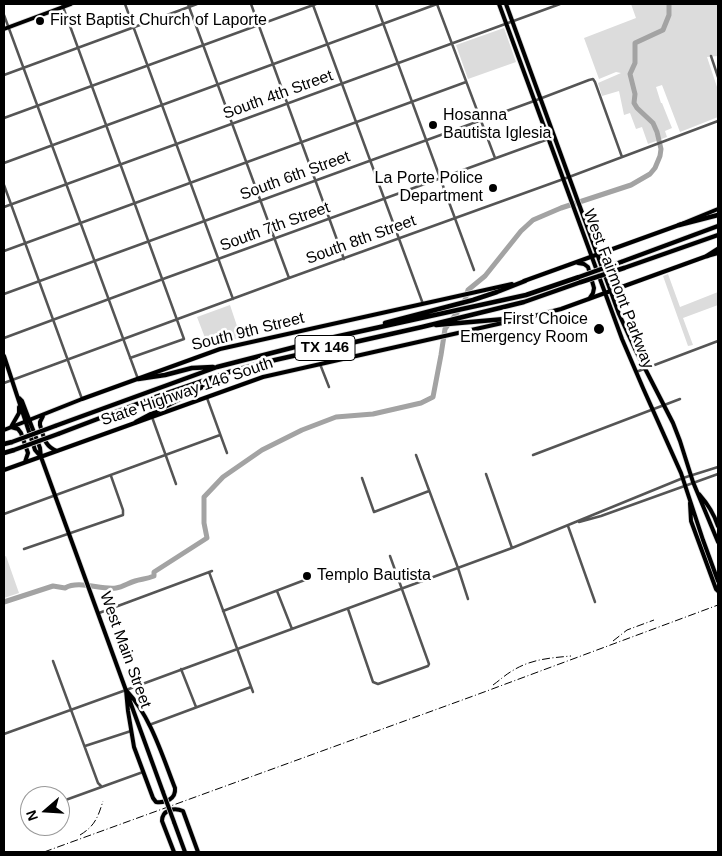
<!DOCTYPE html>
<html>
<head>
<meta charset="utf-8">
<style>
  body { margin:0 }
  #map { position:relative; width:722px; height:856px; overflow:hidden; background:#fff; font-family:Arial,sans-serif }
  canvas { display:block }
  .frame { position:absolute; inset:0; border:5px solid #000; pointer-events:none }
  .north { position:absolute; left:20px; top:786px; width:50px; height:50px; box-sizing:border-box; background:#fff; border:1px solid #999; border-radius:50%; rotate:251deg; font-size:14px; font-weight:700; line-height:20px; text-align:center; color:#000 }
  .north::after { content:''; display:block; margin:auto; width:18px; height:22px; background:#000; clip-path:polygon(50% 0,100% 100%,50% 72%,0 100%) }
</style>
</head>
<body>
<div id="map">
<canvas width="722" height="856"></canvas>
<div class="frame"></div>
<div class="north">N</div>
</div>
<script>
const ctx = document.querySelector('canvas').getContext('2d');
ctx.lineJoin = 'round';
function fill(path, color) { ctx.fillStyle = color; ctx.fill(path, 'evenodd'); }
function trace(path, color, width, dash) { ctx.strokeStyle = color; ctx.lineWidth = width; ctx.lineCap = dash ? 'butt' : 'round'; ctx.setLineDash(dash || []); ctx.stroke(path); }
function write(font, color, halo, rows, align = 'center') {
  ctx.font = font + ' Arial,sans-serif'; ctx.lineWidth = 5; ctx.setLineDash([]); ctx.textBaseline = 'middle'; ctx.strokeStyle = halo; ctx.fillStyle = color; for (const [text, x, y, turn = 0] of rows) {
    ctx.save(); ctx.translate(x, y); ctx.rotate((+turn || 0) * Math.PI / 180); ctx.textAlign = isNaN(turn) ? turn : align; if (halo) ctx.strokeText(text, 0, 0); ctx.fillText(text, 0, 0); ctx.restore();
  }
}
fill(new Path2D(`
  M631 4H718V56L707 57 718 90V117L680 132 662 85 656 87 661 103H662L672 128 665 131 667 137 648 144 642 127 636 129 630 113 624 115 619 91 602 96 598 83 621 73 616 72 599 79 584 38 636 18Z
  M504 28 516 62 468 79 456 45Z
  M668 274 680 307 718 292V305L683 318 693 345 688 346 663 276Z
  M230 305 241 338 207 343 197 317Z
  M6 556 19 593 4 598V557Z`), '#dcdcdc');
trace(new Path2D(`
  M4 602 53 586 65 588C79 580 100 590 116 588 123 587 128 583 135 581 142 579 147 579 154 576V572L207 538 204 523V497L223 477 262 450 302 430 336 417 373 414 421 403 433 397 441 355 445 329 464 303 468 290 485 276 521 231 533 220 561 208 631 185 650 174 655 168 660 156 661 149 657 132 653 123 637 108 634 103 635 94 630 74 635 63V43L663 30 669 15V4`), '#a3a3a3', 5);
const major = new Path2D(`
  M499 4 622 339 643 388 681 473 703 540 718 581
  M506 4 619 314 635 349 673 423 680 441 693 482 718 542
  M4 29 71 4
  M611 251C604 261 611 282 623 287
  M578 263 584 264 588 267 594 288 593 293 589 299
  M524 281 679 225 718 209
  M526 318 561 309 707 256 718 253
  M4 356 35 450 41 457
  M19 398 22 401 40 448 41 457 163 792
  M19 407V413L11 427 18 429 21 433 28 453 25 462
  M43 416 40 422V425C44 437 44 446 57 451
  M4 430 82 399 220 349 512 284
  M4 470 263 377 520 319
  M699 494C707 503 714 514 718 526
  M690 503 691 521 716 589 718 591
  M126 690C151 717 162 755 175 788 176 799 166 803 156 802L153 798 134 747 128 711Z
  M174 822 185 852
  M174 852 162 821C162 810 174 807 183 811L198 852`);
const highway = new Path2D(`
  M679 225 718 215
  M707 256 718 249
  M621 262 718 226
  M624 268 718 235
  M385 323 473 300 497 292 525 281
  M436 325 528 317
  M138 379 165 375 192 368 213 367
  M136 422 217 379
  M55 426 217 367 330 338 526 295 579 277
  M58 434 150 399 229 372 266 362 422 327 524 302 581 282
  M4 444 12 442
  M4 453 14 450`);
trace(major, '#dbdbdb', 5.5);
trace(highway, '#dbdbdb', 6);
trace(new Path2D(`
  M62 4 184 339 130 358
  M125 4 233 299
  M188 4 289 278
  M251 4 344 259
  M376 4 474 270
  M437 4 495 158
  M313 5 423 304
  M4 15 138 379
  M711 56 718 77
  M4 75 197 4
  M4 118 316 4
  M4 163 437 4
  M4 185 82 399
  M4 207 560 4
  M4 251 466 82
  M4 294 534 101 589 80 593 79 595 82 622 157
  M4 338 163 279 554 137
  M320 364 329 387
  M636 372 718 341
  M4 383 289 278 569 177 718 121
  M207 398 227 453
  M152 417 176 484
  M416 455 458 568 468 599
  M533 455 680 399
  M486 474 512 548
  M362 478 374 512 429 491
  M4 514 220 435
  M579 522 601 516 718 474
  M568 526 595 602
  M24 549 123 515V510L111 476
  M209 572 253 692
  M277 591 292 629
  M348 609 373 682 378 684 428 666 429 664 390 556
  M223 611 310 578
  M99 613 212 571
  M53 661 98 783 101 786
  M181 669 196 707
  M149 725 251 687
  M4 734 126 690 512 548 683 478 718 467
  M85 746 131 731
  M60 802 143 772`), '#555', 2.5);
trace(major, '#000', 4);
trace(highway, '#000', 4.5);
trace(new Path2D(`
  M613 641 627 630 654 620
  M493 685C500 680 505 675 512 671 531 659 550 658 571 656
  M80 835C95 826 98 817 103 801
  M44 852 476 695 718 605`), '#000', 1, [8, 2.5, 1, 2.5]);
const majorBridge = new Path2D(`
  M163 792 174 822`);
const highwayBridge = new Path2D(`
  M579 277 621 262
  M581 282 624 268
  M12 442 55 426
  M14 450 58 434`);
trace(majorBridge, '#dbdbdb', 5.5, []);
trace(highwayBridge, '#dbdbdb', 6, []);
trace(majorBridge, '#000', 4);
trace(highwayBridge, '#000', 4.5);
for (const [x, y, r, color] of [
  [40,21,5,"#000"],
  [433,125,5,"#000"],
  [493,188,5,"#000"],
  [599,329,6,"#000"],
  [307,576,5,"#000"]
]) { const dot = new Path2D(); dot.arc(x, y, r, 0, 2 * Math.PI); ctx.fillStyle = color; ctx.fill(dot); trace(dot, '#fff', 2); }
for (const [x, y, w] of [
  [325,348,60]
]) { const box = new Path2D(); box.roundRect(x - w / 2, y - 12.5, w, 25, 4); ctx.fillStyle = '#fff'; ctx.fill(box); trace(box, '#000', 1); }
write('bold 15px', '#000', null, [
  ["TX 146",325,348]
]);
write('16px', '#000', '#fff', [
  ["First Baptist Church of Laporte",50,21],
  ["Hosanna",443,116],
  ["Bautista Iglesia",443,134],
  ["La Porte Police",483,179,"right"],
  ["Department",483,197,"right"],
  ["First Choice",588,320,"right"],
  ["Emergency Room",588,338,"right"],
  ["Templo Bautista",317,576]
], 'left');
write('16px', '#000', '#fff', [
  ["South 4th Street",278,95,-20],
  ["South 6th Street",295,176,-20],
  ["South 7th Street",275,227,-20],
  ["South 8th Street",361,240,-20],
  ["West Fairmont Parkway",618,289,69],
  ["South 9th Street",248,332,-14],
  ["State Highway 146 South",187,392,-19],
  ["West Main Street",125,650,70]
]);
</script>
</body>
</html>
